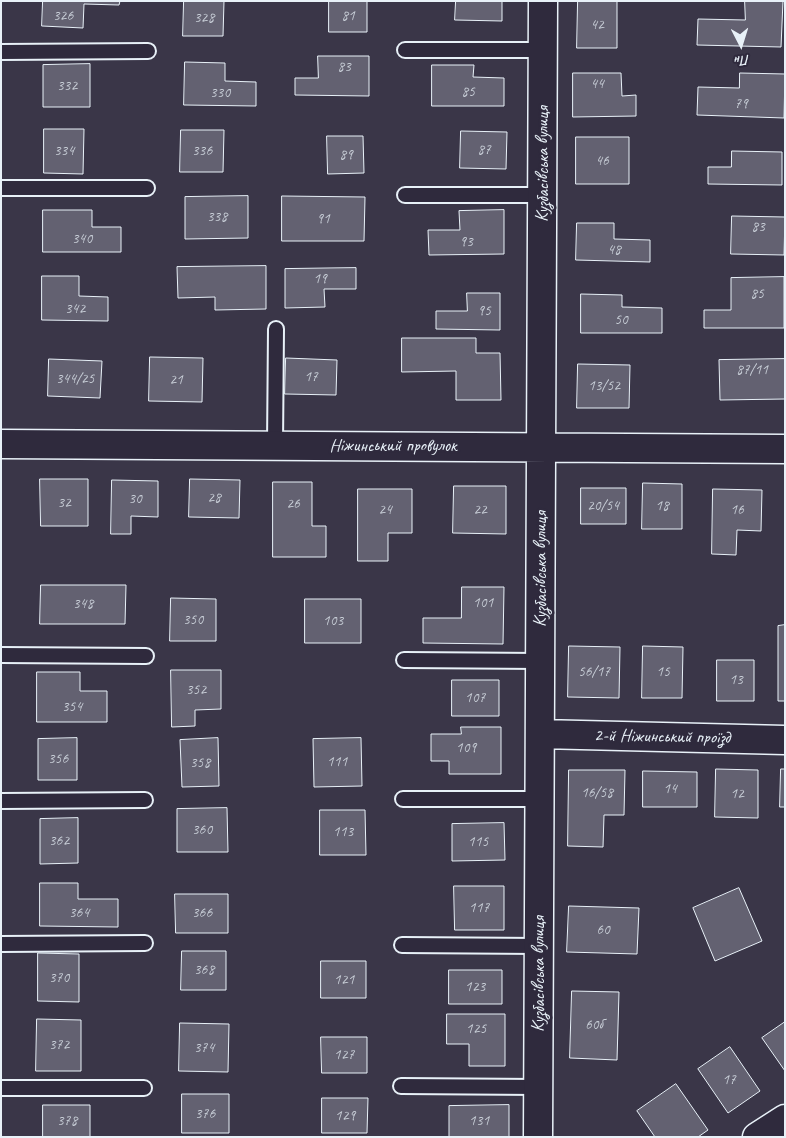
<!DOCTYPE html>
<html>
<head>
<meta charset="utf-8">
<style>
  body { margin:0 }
  #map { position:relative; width:786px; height:1138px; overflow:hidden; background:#3a3648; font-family:Caveat,sans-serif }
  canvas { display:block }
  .frame { position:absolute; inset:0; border:2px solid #e8f1f8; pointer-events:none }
  .north { position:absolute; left:716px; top:20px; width:50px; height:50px; -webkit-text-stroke:4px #2f2a3d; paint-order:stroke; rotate:175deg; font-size:14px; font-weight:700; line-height:20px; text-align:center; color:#e8f1f8 }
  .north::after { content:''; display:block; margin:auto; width:18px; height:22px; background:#e8f1f8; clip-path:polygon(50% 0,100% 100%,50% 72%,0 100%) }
</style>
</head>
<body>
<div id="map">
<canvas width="786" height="1138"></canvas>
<div class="frame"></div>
<div class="north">Пн</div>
</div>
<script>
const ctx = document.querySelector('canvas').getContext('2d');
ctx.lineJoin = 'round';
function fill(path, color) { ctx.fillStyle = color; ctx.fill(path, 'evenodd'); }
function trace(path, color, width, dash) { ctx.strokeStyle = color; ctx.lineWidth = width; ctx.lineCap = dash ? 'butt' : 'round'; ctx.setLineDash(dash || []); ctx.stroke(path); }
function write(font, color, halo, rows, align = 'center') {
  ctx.font = font + ' Caveat,sans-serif'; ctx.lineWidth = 5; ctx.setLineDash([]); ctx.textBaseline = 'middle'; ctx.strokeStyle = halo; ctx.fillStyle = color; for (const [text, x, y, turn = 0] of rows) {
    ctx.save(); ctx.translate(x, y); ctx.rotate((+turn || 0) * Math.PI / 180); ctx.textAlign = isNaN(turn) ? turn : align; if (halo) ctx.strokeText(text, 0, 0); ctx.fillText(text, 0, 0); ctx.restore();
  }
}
const building = new Path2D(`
  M43 1H120L119 5 84 4 83 28 42 26Z
  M184 1H224L223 36H183Z
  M329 1H367V32H329Z
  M456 1H502V21L455 20Z
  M578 1H617V48H577Z
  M745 1H783L781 47 697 45 698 19 745 20Z
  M318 56H369V96L295 95V78H318Z
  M185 62 225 63V81L256 82V106L184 105Z
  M90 64V107H43V65Z
  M432 65H474L473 77 504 78V106H432Z
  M573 73H621L622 96 636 95V116L573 117Z
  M740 73 785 74 784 118 697 115 698 87 739 88Z
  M44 129H84L83 174 44 173Z
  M181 130H224L223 172H180Z
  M461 131 507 132 506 169 460 168Z
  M327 136H363L364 173 328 174Z
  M576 137H629V184H576Z
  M732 151 782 152V185L708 184V167H731Z
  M248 196V238L185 239V197Z
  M282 196 365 197 364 241H282Z
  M43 210H92V227H121V252H43Z
  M504 210V254L429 255 428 230H460L459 211Z
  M732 216 785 217 784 255 731 254Z
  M577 223H614V239L650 240V262L576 260Z
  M266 266V309L215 310V297L178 298 177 267Z
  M356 268V289H324L325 307 285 308V269Z
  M42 276H79V296L108 297V321L42 320Z
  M784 277V328H704V310H731V278Z
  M467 293H500V330L436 329V311H467Z
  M581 294 622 295V307L662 308V333H581Z
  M402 338H476V353H500L501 400H456V371L402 372Z
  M150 357 203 358 202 402 149 401Z
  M286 358 337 360 336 395 285 394Z
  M49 359 102 361 100 398 48 396Z
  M785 359V399L720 400 719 360Z
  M578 364 630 365 629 408H577Z
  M40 479H88V526H41Z
  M190 479 240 480 239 518 189 517Z
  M112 480 158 481V517L131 516V534H111Z
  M273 482H312V526H326V557H273Z
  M643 483 682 484V529H642Z
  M454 486H506V534L453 533Z
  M581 488H626V524H581Z
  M358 489H412V533H388V561H358Z
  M713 489 762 490 761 531 737 530 736 555 712 554Z
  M41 585H126L125 624H40Z
  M462 587H504L503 644 423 643V618H461Z
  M171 598 216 599V641H170Z
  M305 599H361V643H305Z
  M785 625V701H778V626Z
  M569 646 620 647 619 698 568 697Z
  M643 646 683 647 682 698H642Z
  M717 660H754V701H717Z
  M171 670H221V709L195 710V726L172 727Z
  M37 672H80V691H107V722H37Z
  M452 680H499V716H452Z
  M461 727H501V774H449V761H431V734H461Z
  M77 738V780H38V739Z
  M218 738 219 786 182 787 180 740Z
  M361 738 362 786 314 787 313 739Z
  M716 769 758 770V818L715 817Z
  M781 769H785V807H780Z
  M569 770H625L624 815H604L603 847 568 846Z
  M643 771 697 772V807H643Z
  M227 808 228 852H177V809Z
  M320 810H365L366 855H320Z
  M78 818V863L40 864V819Z
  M504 823 505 860 452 861V824Z
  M40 883H78V899H118V927L40 926Z
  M454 886H504V930H455Z
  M739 888 762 941 715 961 693 908Z
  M175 894H228V933H176Z
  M569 906 639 908 637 954 567 952Z
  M182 951H226V990H181Z
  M38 953 79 954V1002L38 1001Z
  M321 961H366V998H321Z
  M449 970H502V1004H449Z
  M572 991 619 992 617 1060 570 1058Z
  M447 1014H505V1066H469V1044H447Z
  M37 1019 81 1020V1071H36Z
  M785 1022V1071L762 1038Z
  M180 1023 229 1024 228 1072 179 1071Z
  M321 1037H367V1073H322Z
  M730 1047 760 1091 728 1113 698 1069Z
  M676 1084 708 1130 698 1137H655L637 1111Z
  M182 1094H229V1133H182Z
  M322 1098H368L367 1133H322Z
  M43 1105H90V1137H43Z
  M509 1105V1137H449V1106Z`);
fill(building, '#636171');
trace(building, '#e8f1f8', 1);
const service = new Path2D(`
  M405 50H543
  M1 52 148 51
  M1 188H147
  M405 195H543
  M275 445 276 329
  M1 655 146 656
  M404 660 541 661
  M403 799H540
  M1 801 145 800
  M1 944 145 943
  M402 945 539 946
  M401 1086 538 1087
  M1 1088H144`);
const minor = new Path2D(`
  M1 444 785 449
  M540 734 785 740
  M538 1137 543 1
  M757 1137 785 1119`);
trace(service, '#e8f1f8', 18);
trace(minor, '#e8f1f8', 31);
trace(service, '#2f2a3d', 14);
trace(minor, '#2f2a3d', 28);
write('15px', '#c7cdd6', null, [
  ["326",63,16],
  ["81",348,16],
  ["328",204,18],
  ["42",597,25],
  ["83",344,67],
  ["44",597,84],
  ["332",67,86],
  ["85",468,92],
  ["330",220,93],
  ["79",741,104],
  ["87",484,150],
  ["334",64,151],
  ["336",202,151],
  ["89",346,155],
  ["46",602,161],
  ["338",217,217],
  ["91",323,219],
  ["83",758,227],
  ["340",82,239],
  ["93",466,242],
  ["48",614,250],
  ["19",320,279],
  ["85",757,294],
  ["342",75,309],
  ["95",484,311],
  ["50",621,320],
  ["87/11",752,370],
  ["17",311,377],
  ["344/25",75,379],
  ["21",176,380],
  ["13/52",604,386],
  ["28",214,498],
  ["30",135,499],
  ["32",64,503],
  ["26",293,504],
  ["20/54",603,506],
  ["18",662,506],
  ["24",385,510],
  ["22",480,510],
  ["16",737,510],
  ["101",483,603],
  ["348",83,604],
  ["350",193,620],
  ["103",333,621],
  ["56/17",594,672],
  ["15",663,672],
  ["13",736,680],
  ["352",196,690],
  ["107",475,698],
  ["354",72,707],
  ["109",466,748],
  ["356",58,759],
  ["111",337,762],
  ["358",200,763],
  ["14",670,789],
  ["16/58",597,793],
  ["12",737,794],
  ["360",202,830],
  ["113",343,832],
  ["362",59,841],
  ["115",478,842],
  ["117",479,908],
  ["364",79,913],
  ["366",202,913],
  ["60",603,930],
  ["368",204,970],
  ["370",59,978],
  ["121",344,980],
  ["123",475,987],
  ["60б",594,1025],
  ["125",476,1029],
  ["372",59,1045],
  ["374",204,1048],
  ["127",344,1055],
  ["17",729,1080],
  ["376",205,1114],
  ["129",345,1116],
  ["378",67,1121],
  ["131",479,1121]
]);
write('18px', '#e8f1f8', '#2f2a3d', [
  ["Кузбасівська вулиця",543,164,-90],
  ["Ніжинський провулок",393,446],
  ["Кузбасівська вулиця",541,569,-90],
  ["2-й Ніжинський проїзд",662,737,1],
  ["Кузбасівська вулиця",539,974,-90]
]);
</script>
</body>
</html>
